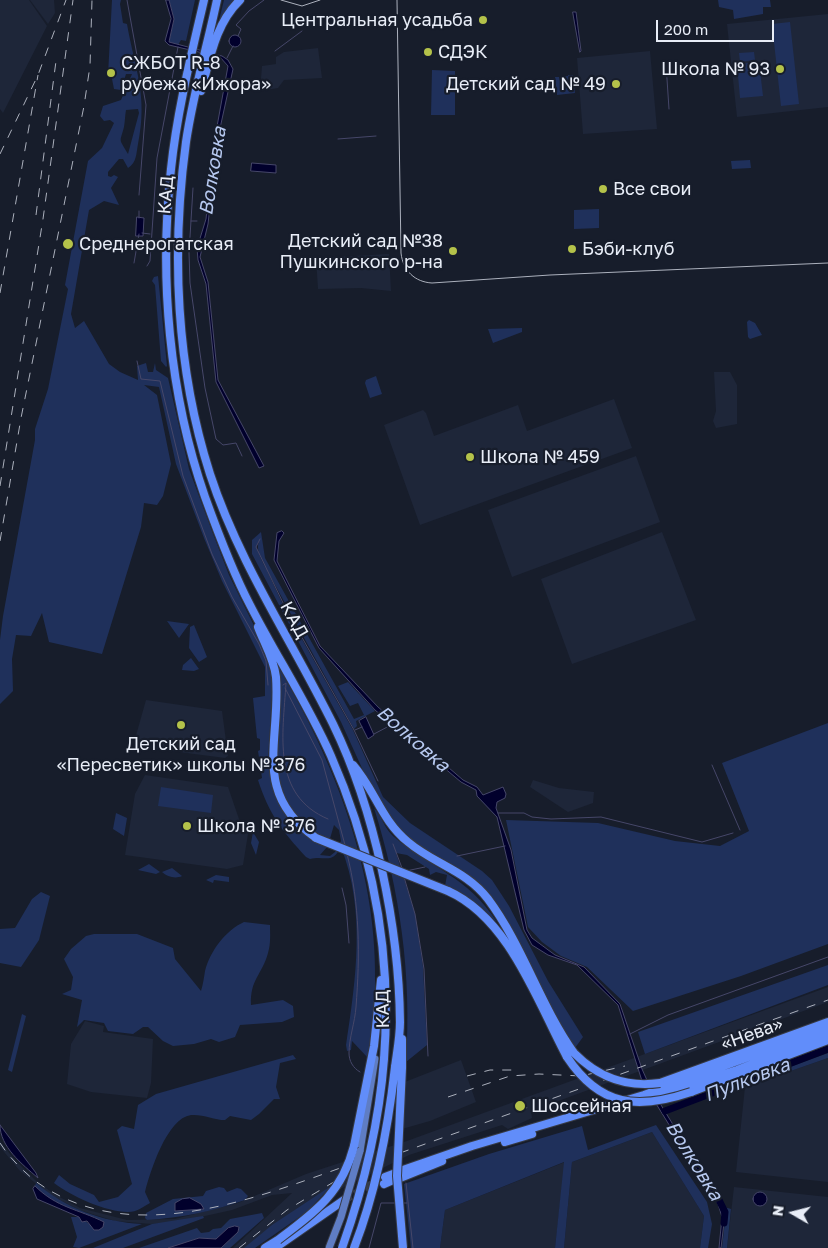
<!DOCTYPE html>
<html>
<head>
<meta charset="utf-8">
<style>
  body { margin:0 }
  #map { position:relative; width:828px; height:1248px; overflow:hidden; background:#171d2b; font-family:"Golos Text",sans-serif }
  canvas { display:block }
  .north { position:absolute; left:768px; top:1188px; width:50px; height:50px; -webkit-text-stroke:4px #171d2b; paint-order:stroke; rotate:278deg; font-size:14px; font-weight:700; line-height:20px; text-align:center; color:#e8edf7 }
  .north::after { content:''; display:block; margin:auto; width:18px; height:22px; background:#e8edf7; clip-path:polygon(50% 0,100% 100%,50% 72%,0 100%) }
  .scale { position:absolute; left:656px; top:20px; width:118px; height:22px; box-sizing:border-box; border:2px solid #e8edf7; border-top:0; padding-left:6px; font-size:15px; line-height:18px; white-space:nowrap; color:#e8edf7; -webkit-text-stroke:4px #171d2b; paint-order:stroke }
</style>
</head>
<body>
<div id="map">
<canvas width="828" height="1248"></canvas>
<div class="north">N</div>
<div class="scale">200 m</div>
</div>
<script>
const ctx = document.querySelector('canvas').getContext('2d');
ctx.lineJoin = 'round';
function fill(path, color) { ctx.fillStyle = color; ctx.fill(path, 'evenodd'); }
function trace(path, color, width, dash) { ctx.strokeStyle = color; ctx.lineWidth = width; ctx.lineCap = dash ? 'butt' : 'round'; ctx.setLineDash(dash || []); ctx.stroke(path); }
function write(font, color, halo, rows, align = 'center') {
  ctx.font = font + ' "Golos Text",sans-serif'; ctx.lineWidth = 4.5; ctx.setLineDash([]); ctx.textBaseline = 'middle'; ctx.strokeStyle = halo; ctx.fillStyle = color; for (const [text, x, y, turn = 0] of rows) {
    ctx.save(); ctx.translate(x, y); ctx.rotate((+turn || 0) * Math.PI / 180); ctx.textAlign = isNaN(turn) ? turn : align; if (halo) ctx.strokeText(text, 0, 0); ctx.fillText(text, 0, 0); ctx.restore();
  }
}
fill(new Path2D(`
  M0 0H29L47 26 3 113 0 109Z
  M30 0H54L55 13 48 24Z
  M828 14V107L737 117 727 24Z
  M318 48 322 78 284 80 278 88 260 91 262 66 276 64V57L284 52Z
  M650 51 657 129 583 134 577 58Z
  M389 254 391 291 361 288 318 289 316 258Z
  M714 372H730L737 385V424L716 428 713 421 716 411Z
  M614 399 632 448 420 525 384 425 423 410 426 413 434 436 518 405 527 431Z
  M636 456 660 522 512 577 488 510Z
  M662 532 696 620 572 664 541 579Z
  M146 700 222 711 228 756 225 758 141 747 135 739Z
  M145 775 228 787 239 819 248 834 243 865 227 869 125 855 135 794Z
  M533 780 559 788 594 792 593 803 568 812 530 787Z
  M828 987V1002L531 1111 532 1118 508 1129 502 1125 409 1155 318 1200 252 1248H233L292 1193 272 1195 232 1210 178 1222 152 1224 115 1221 79 1210 52 1196 20 1171 0 1147V1141L13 1158 35 1180 54 1194 80 1208 127 1220 175 1219 238 1203 306 1174 407 1141Z
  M85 1021 104 1026 103 1032 153 1039 151 1083 147 1098 91 1092 67 1084 71 1044Z
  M828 1058V1182L736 1172 745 1087Z
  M461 1060 476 1102 430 1121 402 1129 392 1087Z
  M652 1132 704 1216 700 1248H564L572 1162Z
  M565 1162 555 1248H440L445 1210Z
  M734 1187 828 1197V1248H727Z`), '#1e2639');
fill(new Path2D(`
  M112 0H121L120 4 123 23 127 24C135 70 148 95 138 144 136 154 137 162 128 168L123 159H119L108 172V176L111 177 114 175 118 177 111 188 119 205 104 201 89 210 71 314 75 328 84 321 109 364 120 372 138 380 137 366 146 363 148 372H153L155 363 156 370 168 378 189 469 212 531 229 575 269 656 273 681 268 760 273 789 285 814 294 825 310 838 327 847 320 855 330 856 335 852 341 841 339 830 334 825 329 842 316 835 290 811 275 777 277 664C335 763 379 873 375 990 374 1011 374 1037 368 1058L352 1041 351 1050 347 1051 346 1045C356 979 366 910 341 847 332 865 325 855 310 859L306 857C282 831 269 814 258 780L262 778 258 751 260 750V739L257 738 253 698 265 696V667L222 581 204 538 176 464 159 387 144 385 157 395 171 464 163 496 157 505 144 503 141 527 102 654 49 642 42 613 31 636 16 635 12 659 13 691 0 704V640L3 616 35 440V429L48 389 68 289 65 285 88 161 102 148 114 123 110 120 104 121 100 116 103 106 121 100 132 74H126L121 90 114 89 112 79 108 75ZM138 109 139 113 128 154C118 137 120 143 124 127 125 121 125 115 126 110Z
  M169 0H195L186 41 181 40 178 45 169 42 174 19Z
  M224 0H238L218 25Z
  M718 0H770L771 7H763V14L734 19 733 10 719 7Z
  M790 22 799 104 781 106 772 24Z
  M754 52 755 60 740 62 739 53Z
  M759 62 763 96 740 98 737 64Z
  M432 70 455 71V115H431Z
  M568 75H573L575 93 566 94 564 80 566 94 557 95 555 77H559L560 81V77L568 76V80Z
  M750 160 751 168 732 169 731 161Z
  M599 209V228L574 229V210Z
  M158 276 167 366 166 367 161 361 155 285 152 281 154 277Z
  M749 320 755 323 762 335 750 339 748 337 747 322Z
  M522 328V332L493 343 488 329Z
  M376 376 382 394 370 398 365 383 366 380Z
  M261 532 265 558 354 719 364 715 358 703 350 706 338 686 348 682 375 711 356 721 357 726 354 729 269 574C263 562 254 550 260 539L256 547 285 609 353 730 383 797 410 823 482 871 492 880 509 906 548 981 583 1037 575 1048H573L498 909 437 857 411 840 390 821 376 799 341 722 252 554V540Z
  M167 621 189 624 179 638Z
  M194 625 207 657 199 662 189 648 190 627Z
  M191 658 199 669 194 671 182 670 183 665Z
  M828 723V944L741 976 633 1011 587 967 561 956 542 942 528 927 506 820 598 823 675 841 720 846 749 831 722 763Z
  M161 787 213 795 211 813 158 806Z
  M374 808C381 815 385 829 393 836 432 869 467 876 497 922L467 898 445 886 447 875 436 872 430 875 429 869 407 855 396 853 415 914 423 967 427 1045 406 1062C412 975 400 891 374 808Z
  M116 813 127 818 124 836 113 829Z
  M253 832 259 842 256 855 251 843Z
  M149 864 160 872 156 874 138 870Z
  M172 868 182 876C176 879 167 877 162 872Z
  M216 875 229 877V882L214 880 213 883 206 880Z
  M41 892 50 896 39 940 21 967 0 963V929L15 928 32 899Z
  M244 922 270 925C270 934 271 943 268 953 262 975 250 979 251 1005L283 1000 293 1006 294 1017 282 1022 240 1025 235 1037 219 1042 211 1039 194 1044 173 1046 163 1041 148 1027H143L133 1034 108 1031 104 1023 84 1020 77 1027 82 1000 62 994 71 990 73 977 64 959 71 949 86 936 94 934H137L173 948 175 959 201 991C203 984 204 978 205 971 210 951 226 930 244 922Z
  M828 965V985L645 1054 638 1032Z
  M22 1014 26 1016 12 1072 8 1070Z
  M828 1053V1058L745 1087 744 1084Z
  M293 1055 296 1059 280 1063 276 1087 280 1099H274L259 1114 251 1120 230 1116 225 1120C214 1120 203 1114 191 1115 167 1118 150 1172 145 1192L150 1203C143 1207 137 1212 128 1212 106 1212 71 1196 54 1183L59 1175 70 1184 94 1195 99 1202 118 1197 132 1184 117 1130 122 1126 134 1129 138 1105 156 1094Z
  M656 1125 707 1202 712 1224 708 1248H700L704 1216 652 1132 572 1162 564 1248H555L564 1162 445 1210 440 1248H411L404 1184 489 1154 582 1126 588 1150Z
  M36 1183C66 1208 102 1222 142 1224L79 1248 73 1247 77 1237 71 1217H79L91 1225 94 1218 62 1206 46 1197 35 1186Z
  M331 1186 308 1211 255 1248H244L272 1225Z
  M219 1187 224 1188 227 1192 237 1188 241 1189 248 1196 245 1200C213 1211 181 1218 147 1220L145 1218 146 1213 173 1199 203 1196 206 1191Z
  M724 1207 731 1209 727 1248H722L726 1213Z
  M262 1213 264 1218 230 1248H221L238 1232 239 1226 228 1228 216 1239 199 1238 168 1248H139L197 1228 201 1233 209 1232 213 1229 221 1228 230 1219Z
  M203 1216 204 1218 123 1248H93L152 1224Z`), '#1f305b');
const water = new Path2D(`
  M166 0H169L174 19 169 42 222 56 228 60 233 69 217 142 208 224 200 257 208 282 218 380 264 466 259 468 216 382 206 284 198 260 197 248 206 219 214 143 228 66 220 57 169 45 165 41 171 19Z
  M573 12H576L581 51 580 52Z
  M229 41a6 6 0 1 1 12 0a6 6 0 1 1-12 0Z
  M252 163 276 165V173L251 171Z
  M137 217 144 218 143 236H136Z
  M282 531 284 533 279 541 277 561 320 646 378 707 463 780 477 787 483 795 503 787 506 794 505 798 497 802 496 808 511 850 527 930 532 938 555 955 584 967 620 1004 642 1069 650 1087 721 1203 725 1214 721 1248H719L722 1217 718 1204 642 1081 618 1005 577 965 548 955 532 945 524 930 497 817 477 796 476 790 461 782 375 710 319 648 274 560 277 533Z
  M366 717 374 735 368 739 359 721Z
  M0 1125 36 1173 38 1178C22 1164 0 1147 0 1125Z
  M35 1186C57 1208 78 1209 104 1222L103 1227 99 1230H94L87 1221 82 1222 79 1217 37 1199 33 1189Z
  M753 1199a7 7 0 1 1 14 0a7 7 0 1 1-14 0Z
  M190 1198 201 1204 204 1209 175 1211V1203L182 1199Z
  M235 1226 239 1227 238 1232 221 1248H168L199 1238 216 1239 228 1228Z`);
fill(water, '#01002c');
trace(water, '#464769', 1);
trace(new Path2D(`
  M127 0 146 105 139 195
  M238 36 241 29 236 25 249 11 264 0
  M275 51 302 31
  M227 58 233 46
  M666 64 669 109
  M338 139 376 136
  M193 188 189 253 190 283 205 388 216 439 223 445 236 443 242 456
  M139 218V211
  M191 221H197
  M142 233 150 234
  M134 263 139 234
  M147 266 150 261 157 158 178 47
  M137 361 141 379 160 381 183 476 212 554 232 597 259 644 266 661 268 685
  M260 539 256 547 286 609 354 730 378 781
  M283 685 286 683C283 734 271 795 328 819
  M285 688 322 760 345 845
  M355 730 362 727
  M374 734 393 724
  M712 765 740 830
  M498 813H524L532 817 551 819 601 817 702 842 733 833
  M393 844 402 868
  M347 854C360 904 360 956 356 1007 355 1022 349 1038 349 1053 349 1061 353 1068 360 1072
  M457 856 505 846
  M406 871 425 867
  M404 877 415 914 424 969 428 1056
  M342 888 346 905 349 943
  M630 1034 668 1015 828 957
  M406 1183 413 1248
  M403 1203H407
  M369 1248 381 1203H396`), '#464769', 1);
trace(new Path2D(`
  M665 1111 828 1049
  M719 1200 725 1212 724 1223`), '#01002c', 7);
trace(new Path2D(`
  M344 1200 385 1177`), '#363c4a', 8, [8, 4]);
const primary = new Path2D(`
  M360 1151 375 1059`);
const highway = new Path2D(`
  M204 0C191 56 177 112 171 169 159 278 169 394 205 497 218 533 232 571 250 605 276 656 308 704 331 756 373 852 392 955 384 1059
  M217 0C207 47 193 94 186 142 171 252 176 368 210 474 239 563 292 641 333 724 375 810 399 927 400 1022 400 1037 397 1052 395 1067
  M201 91C210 59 215 24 240 0
  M258 627C264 643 274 659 276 677 281 741 251 793 316 838
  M353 765C375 790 381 820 408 842 434 864 467 871 488 899 523 946 540 1005 574 1053
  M448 891C509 918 537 1001 567 1057
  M402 1039V1068
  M660 1083 828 1022
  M691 1092 828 1040
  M649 1099 737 1070 828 1035
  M505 1142 532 1134
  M354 1146 374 1046 381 980
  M400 1171 472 1146 644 1095 828 1028
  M385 1177 393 1174
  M400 1178 442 1161
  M384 1184 393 1180
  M265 1248 278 1240
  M275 1248 344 1200`);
trace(primary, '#363a45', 9);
trace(highway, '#363a45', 10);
trace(primary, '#5f7dc4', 7);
trace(highway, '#618dfa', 8);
trace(new Path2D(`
  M281 0 302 6 320 0
  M397 0 401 253C403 271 415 282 432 283L550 275 828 263`), '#acb1bd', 1);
trace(new Path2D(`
  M0 154 38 75 66 0
  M36 215 56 61
  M0 293 38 75
  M0 486 43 219 73 0
  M0 541 21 418 84 106 90 66 92 0
  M467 1076 490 1070H516
  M448 1097 510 1076 539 1074 581 1076 625 1066
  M0 1143C9 1157 21 1169 34 1180 125 1248 246 1202 343 1167
  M400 1153 828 1000
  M239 1248 287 1210 337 1180`), '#acb1bd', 1, [9, 9]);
const primaryBridge = new Path2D(`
  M329 1248 341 1217 360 1151`);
const highwayBridge = new Path2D(`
  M316 838 448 891
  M574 1053C598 1077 625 1088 660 1083
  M567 1057C600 1107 638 1110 691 1092
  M402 1068 397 1176 403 1248
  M278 1240C315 1212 342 1193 354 1146
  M342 1248C364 1186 379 1125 384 1059
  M354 1248C377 1189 388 1129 395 1067`);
trace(primaryBridge, '#363a45', 9, []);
trace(highwayBridge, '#363a45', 10, []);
trace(primaryBridge, '#5f7dc4', 7);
trace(highwayBridge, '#618dfa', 8);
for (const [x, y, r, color] of [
  [483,20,5,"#b4c24a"],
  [428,52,5,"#b4c24a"],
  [780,69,5,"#b4c24a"],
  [111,73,5,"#b4c24a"],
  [616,84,5,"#b4c24a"],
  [603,189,5,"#b4c24a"],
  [68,244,6,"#b4c24a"],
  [572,249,5,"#b4c24a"],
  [453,251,5,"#b4c24a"],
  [470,457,5,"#b4c24a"],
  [181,725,5,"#b4c24a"],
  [187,826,5,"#b4c24a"],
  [520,1106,6,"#b4c24a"]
]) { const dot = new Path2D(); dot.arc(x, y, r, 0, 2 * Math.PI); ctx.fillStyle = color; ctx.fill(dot); trace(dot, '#171d2b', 2); }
write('18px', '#e8edf7', '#171d2b', [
  ["Центральная усадьба",473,20,"right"],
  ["СДЭК",438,52],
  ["СЖБОТ R-8",121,63],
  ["рубежа «Ижора»",121,84],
  ["Школа № 93",770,69,"right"],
  ["Детский сад № 49",606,84,"right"],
  ["Все свои",613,189],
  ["Детский сад №38",443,241,"right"],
  ["Пушкинского р-на",443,262,"right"],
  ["Среднерогатская",79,244],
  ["Бэби-клуб",582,249],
  ["Школа № 459",480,457],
  ["Детский сад",181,744,"center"],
  ["«Пересветик» школы № 376",181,765,"center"],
  ["Школа № 376",197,826],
  ["Шоссейная",531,1106]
], 'left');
write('18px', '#e8edf7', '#171d2b', [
  ["КАД",166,195,-85],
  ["КАД",294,620,61],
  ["КАД",383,1009,-91],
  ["«Нева»",752,1034,-20]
]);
write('italic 19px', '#b7c9f0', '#171d2b', [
  ["Волковка",213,171,-81],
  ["Волковка",413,739,41],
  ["Пулковка",747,1080,-21],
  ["Волковка",694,1161,58]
]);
</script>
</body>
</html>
